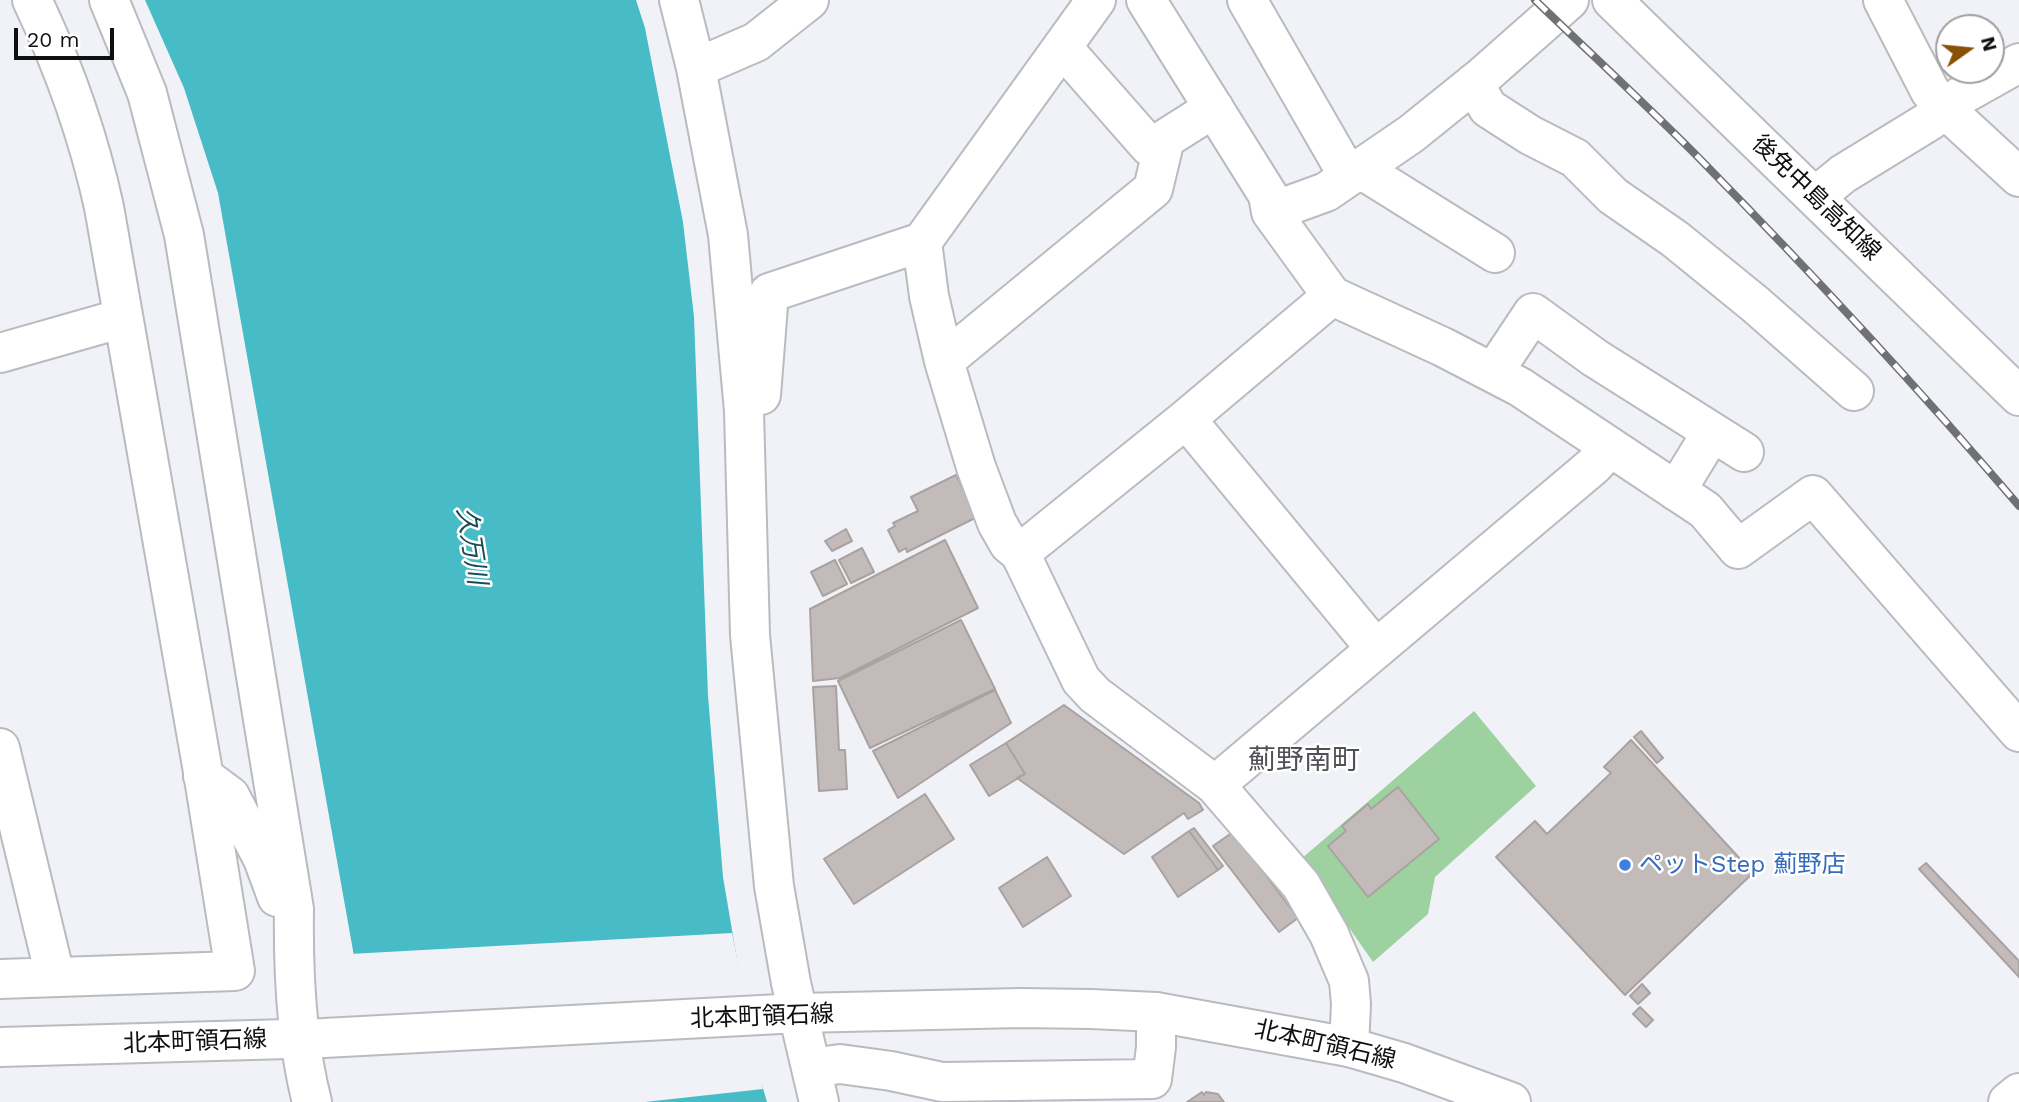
<!DOCTYPE html>
<html>
<head>
<meta charset="utf-8">
<style>
  body { margin:0 }
  #map { position:relative; width:2019px; height:1102px; overflow:hidden; background:#f0f2f8; font-family:"Work Sans",sans-serif }
  canvas { display:block }
  .north { position:absolute; left:1935px; top:14px; width:70px; height:70px; box-sizing:border-box; background:#fff; border:2px solid #9f9f9f; border-radius:50%; rotate:75deg; font-size:19px; font-weight:700; line-height:28px; text-align:center; color:#0e0f10 }
  .north::after { content:''; display:block; margin:auto; width:24px; height:32px; background:#895105; clip-path:polygon(50% 0,100% 100%,50% 72%,0 100%) }
  .scale { position:absolute; left:14px; top:28px; width:100px; height:32px; box-sizing:border-box; border:4px solid #0e0f10; border-top:0; padding-left:9px; font-size:21px; line-height:24px; white-space:nowrap; color:#0e0f10; -webkit-text-stroke:5px #fff; paint-order:stroke }
</style>
</head>
<body>
<div id="map">
<canvas width="2019" height="1102"></canvas>
<div class="north">N</div>
<div class="scale">20 m</div>
</div>
<script>
const ctx = document.querySelector('canvas').getContext('2d');
ctx.lineJoin = 'round';
function fill(path, color) { ctx.fillStyle = color; ctx.fill(path, 'evenodd'); }
function trace(path, color, width, dash) { ctx.strokeStyle = color; ctx.lineWidth = width; ctx.lineCap = dash ? 'butt' : 'round'; ctx.setLineDash(dash || []); ctx.stroke(path); }
function write(font, color, halo, rows, align = 'center') {
  ctx.font = font + ' "Work Sans","Noto Sans JP",sans-serif'; ctx.lineWidth = 5; ctx.setLineDash([]); ctx.textBaseline = 'middle'; ctx.strokeStyle = halo; ctx.fillStyle = color; for (const [text, x, y, turn = 0] of rows) {
    ctx.save(); ctx.translate(x, y); ctx.rotate((+turn || 0) * Math.PI / 180); ctx.textAlign = isNaN(turn) ? turn : align; if (halo) ctx.strokeText(text, 0, 0); ctx.fillText(text, 0, 0); ctx.restore();
  }
}
fill(new Path2D(`
  M1474 711 1536 786 1435 877 1428 914 1373 962 1301 859Z`), '#9dd1a0');
fill(new Path2D(`
  M145 0H636L645 28 683 222 694 317 708 696 723 877 753 1054 767 1102H380L218 193 184 88Z`), '#47bbc6');
fill(new Path2D(`
  M732 933 763 1089 645 1102H376L350 954Z`), '#f0f2f8');
const building = new Path2D(`
  M956 475 977 517 907 552 906 548 899 552 888 530 895 526 893 523 918 511 911 497Z
  M846 529 852 541 832 551 825 541Z
  M945 540 978 608 840 678 813 681 810 609Z
  M862 548 874 572 851 583 839 560Z
  M835 560 847 584 823 596 811 572Z
  M961 620 995 689 870 748 838 681Z
  M836 686 839 750H845L847 789 819 791 813 687Z
  M995 690 1011 723 898 798 873 751Z
  M1064 705 1199 803 1203 810 1188 819 1184 813 1124 854 1017 778 1025 774 1006 743Z
  M1641 731 1663 758 1657 763 1634 737Z
  M1631 740 1753 873 1625 995 1496 857 1535 821 1547 834 1611 773 1604 767Z
  M1006 743 1025 774 989 796 970 765Z
  M1398 787 1439 839 1368 897 1328 846 1346 831 1342 826 1368 804 1371 809Z
  M925 794 954 839 854 904 824 859Z
  M1194 828 1223 866 1218 870 1189 831Z
  M1189 831 1218 870 1178 897 1152 857Z
  M1233 832 1298 918 1279 932 1213 846Z
  M1047 857 1071 896 1023 927 999 888Z
  M1926 863 2019 961V977L1919 869Z
  M1642 984 1650 993 1638 1004 1630 996Z
  M1640 1007 1653 1020 1646 1027 1633 1014Z
  M1202 1092 1204 1095 1206 1092 1218 1094 1224 1102H1187Z`);
fill(building, '#c2bbba');
trace(building, '#a9a2a1', 2);
const minor = new Path2D(`
  M109 0 147 93 184 235 294 909C293 973 296 1040 312 1102
  M679 0 696 68 728 235 744 411 750 635 774 886 791 983 819 1102
  M1146 0 1268 195 1271 212 1332 296 1443 347 1520 387 1705 510 1738 549 1813 495 2019 732
  M1247 0 1342 165 1370 175 1495 253
  M1883 0 1930 91 1945 109 2019 177
  M1062 47 1149 146 1161 154
  M696 68 756 42 809 0
  M1474 83 1488 108 1530 135 1575 158 1613 196 1675 239 1755 304 1854 391
  M1815 197 1843 174 1931 120 1962 95 2019 63
  M1271 212 1326 192 1411 134 1483 76 1569 0
  M922 242 929 296 944 361 976 467 997 523 1009 544 1020 553 1081 680 1095 695 1215 785 1301 885 1329 934 1349 981 1351 1004 1349 1047
  M0 353 123 318
  M944 361 1153 189 1165 139 1214 108
  M1493 373 1533 313 1595 358 1744 452
  M761 395 769 293 922 242 1096 0
  M1186 419 1376 649
  M1676 491 1712 432
  M1020 553 1186 419 1332 296
  M0 748 55 976
  M203 776 230 796 263 859 277 897
  M1215 785 1593 466 1609 449
  M0 979 235 971 202 766 104 207C88 134 64 67 32 0
  M811 1068 840 1064 891 1071 942 1082 1152 1079 1156 1047V1012
  M2008 1102 2019 1093`);
const major = new Path2D(`
  M1612 0 2019 396
  M0 1047 324 1038 799 1013 1021 1008 1091 1009 1156 1012 1349 1047 1404 1063 1511 1102`);
trace(minor, '#b9bbc0', 42);
trace(major, '#b9bbc0', 42);
trace(minor, '#fff', 38);
trace(major, '#fff', 38);
const rail = new Path2D(`
  M1535 0C1589 52 1643 102 1696 155 1807 268 1916 385 2019 506`);
trace(rail, '#707175', 8);
trace(rail, '#fff', 5, [16]);
for (const [x, y, r, color] of [
  [1625,865,7,"#3f7fe0"]
]) { const dot = new Path2D(); dot.arc(x, y, r, 0, 2 * Math.PI); ctx.fillStyle = color; ctx.fill(dot); trace(dot, '#fff', 2.5); }
write('24px', '#0e0f10', '#fff', [
  ["後免中島高知線",1816,198,44],
  ["北本町領石線",762,1017,-2],
  ["北本町領石線",195,1042,-2],
  ["北本町領石線",1325,1045,13]
]);
write('24px', '#366cbe', '#fff', [
  ["ペットStep 薊野店",1639,865]
], 'left');
write('italic 26px', '#194b50', '#fff', [
  ["久万川",471,546,81]
]);
write('28px', '#4f5155', '#fff', [
  ["薊野南町",1304,761]
]);
</script>
</body>
</html>
